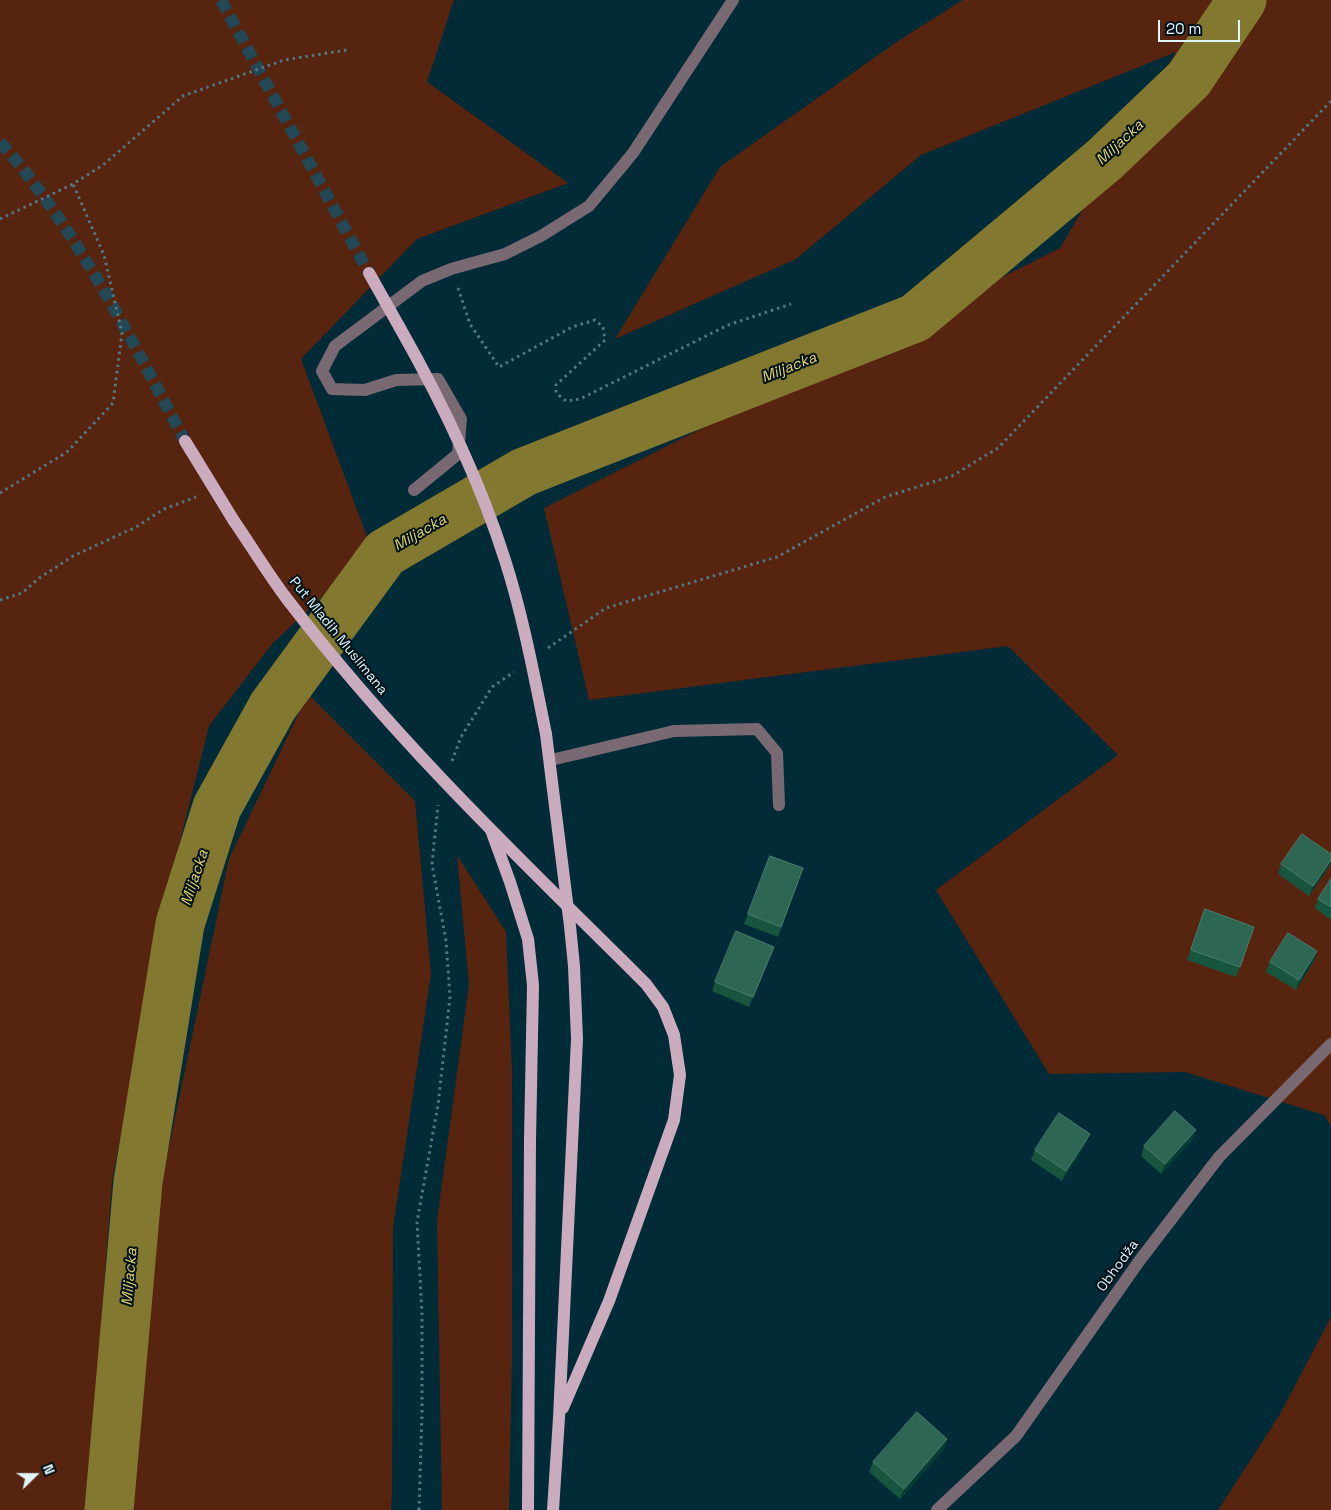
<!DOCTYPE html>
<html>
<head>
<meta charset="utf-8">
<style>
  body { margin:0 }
  #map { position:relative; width:1331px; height:1510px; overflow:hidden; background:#002b37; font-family:"Space Grotesk",sans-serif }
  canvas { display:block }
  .north { position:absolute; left:10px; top:1450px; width:50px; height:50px; -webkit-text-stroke:4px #021117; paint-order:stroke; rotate:68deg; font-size:14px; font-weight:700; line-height:20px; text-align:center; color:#e0f6fe }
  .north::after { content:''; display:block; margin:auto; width:18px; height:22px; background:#e0f6fe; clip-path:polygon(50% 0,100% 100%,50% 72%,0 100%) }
  .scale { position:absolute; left:1158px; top:20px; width:82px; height:22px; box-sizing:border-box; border:2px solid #e0f6fe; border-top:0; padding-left:6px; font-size:15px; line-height:18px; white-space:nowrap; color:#e0f6fe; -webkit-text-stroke:4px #021117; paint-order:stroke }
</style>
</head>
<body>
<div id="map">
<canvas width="1331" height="1510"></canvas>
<div class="north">N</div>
<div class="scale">20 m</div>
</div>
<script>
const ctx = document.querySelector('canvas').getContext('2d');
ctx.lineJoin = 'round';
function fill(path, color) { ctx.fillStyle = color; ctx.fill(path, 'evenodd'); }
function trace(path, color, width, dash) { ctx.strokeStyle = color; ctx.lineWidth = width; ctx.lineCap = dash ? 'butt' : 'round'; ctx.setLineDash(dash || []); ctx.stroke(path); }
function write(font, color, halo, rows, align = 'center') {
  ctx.font = font + ' "Space Grotesk",sans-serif'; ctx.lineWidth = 4; ctx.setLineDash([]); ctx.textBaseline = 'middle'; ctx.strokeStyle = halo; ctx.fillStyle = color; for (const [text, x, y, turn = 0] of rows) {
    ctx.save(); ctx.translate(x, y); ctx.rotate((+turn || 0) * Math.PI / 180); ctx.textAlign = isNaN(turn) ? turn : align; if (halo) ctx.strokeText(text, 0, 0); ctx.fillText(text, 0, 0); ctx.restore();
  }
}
fill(new Path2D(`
  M0 0H454L427 82 568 183 417 239 301 359 372 550 272 644 209 726 168 889 112 1181 87 1510H0Z
  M963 0H1331V1126L1324 1115 1185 1072 1049 1074 936 890 1118 755 1008 646 589 700 544 508 1060 248 1176 52 921 155 796 259 615 339 720 167 898 41Z
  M308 694 415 801 431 974 393 1228 392 1492 391 1510H133L161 1185 229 859Z
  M457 855 506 932 512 1072V1354L509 1510H442L437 1221 469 984Z
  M1331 1317V1510H1218L1279 1416Z`), '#572410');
trace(new Path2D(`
  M109 1510 138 1182 180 924 217 807 273 706 385 553 524 472 915 318 1104 160 1189 79 1242 0`), '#82782f', 49);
trace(new Path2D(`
  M221 0 369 273
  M0 142C76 227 132 341 185 441`), '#224955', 12, [12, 6]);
trace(new Path2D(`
  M0 219 73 184 103 165 183 96 284 60 347 50
  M458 288 470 324 499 367 572 327 595 320 603 327 605 340 556 385V393L566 401 580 399 728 325 791 304
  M0 493 67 452 113 403 122 333 104 255 73 184
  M0 600 22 593 38 579 73 556 136 527 164 509 196 497
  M548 648 606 608 777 557 885 497 952 476 998 448 1331 101
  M452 761 461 737 492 687 514 672
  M419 1510 422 1414V1314L417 1222 438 1105 450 997 446 941 432 864 438 805`), '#547782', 3, [2.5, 4]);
trace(new Path2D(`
  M414 490 458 454 461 419 438 379 396 380 365 390 332 389 322 371 335 346 422 281 451 269 505 254 541 236 589 206 633 153 733 0
  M551 760 674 731 757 729 777 753 779 805`), '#786972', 12);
trace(new Path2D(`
  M937 1510 1016 1436 1140 1260 1219 1157 1331 1044`), '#786972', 12);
trace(new Path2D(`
  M369 273 400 328
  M185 441 234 521
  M546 734 570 926 574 966 577 1039 559 1418 553 1510
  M491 830 510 882 528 939 533 985 530 1140 528 1510
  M563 1408 609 1301 674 1120 680 1075 674 1035 663 1007 646 984 622 960`), '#cbacbe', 12);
trace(new Path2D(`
  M400 328C442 402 479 478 505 560 523 616 534 675 546 734
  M234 521C252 547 268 574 287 599 387 730 505 845 622 960`), '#cbacbe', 12);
fill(new Path2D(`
  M770 856 803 868 778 937 744 924Z
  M1281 864 1330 865 1309 896 1278 874Z
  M1331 879V920L1315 908 1318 899Z
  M1205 909 1254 927 1236 977 1187 960Z
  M774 947 749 1007 712 991 715 982Z
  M1314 961 1296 990 1266 972 1270 962Z
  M1196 1130 1192 1140 1161 1174 1141 1156 1144 1146Z
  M1086 1144 1062 1181 1031 1160 1035 1150Z
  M947 1439 944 1449 900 1499 869 1472 873 1462Z`), '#17553e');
fill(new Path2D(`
  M1331 860 1330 865 1309 896 1313 886Z
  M1317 951 1314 961 1296 990 1299 980Z
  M1196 1130 1192 1140 1161 1174 1165 1164Z
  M1090 1134 1086 1144 1062 1181 1066 1171Z
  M947 1439 944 1449 900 1499 904 1489Z`), '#053d33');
const building = new Path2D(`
  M1302 834 1331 854V860L1313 886 1281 864Z
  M770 856 803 868 781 927 748 914Z
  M1331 879V907L1318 899Z
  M1205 909 1254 927 1240 967 1191 950Z
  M736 931 774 947 753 997 715 982Z
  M1288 933 1317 951 1299 980 1270 962Z
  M1175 1111 1196 1130 1165 1164 1144 1146Z
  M1059 1113 1090 1134 1066 1171 1035 1150Z
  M917 1412 947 1439 904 1489 873 1462Z`);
fill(building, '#2d6653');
trace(building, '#497d6e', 1);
write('14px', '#e0f6fe', '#021117', [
  ["Put Mladih Muslimana",338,636,51],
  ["Obhodža",1118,1266,-54]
]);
write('italic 15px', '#e2d46e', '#021117', [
  ["Miljacka",1120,143,-43],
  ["Miljacka",789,368,-22],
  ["Miljacka",420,533,-30],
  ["Miljacka",195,878,-72],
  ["Miljacka",130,1277,-85]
]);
</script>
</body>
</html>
